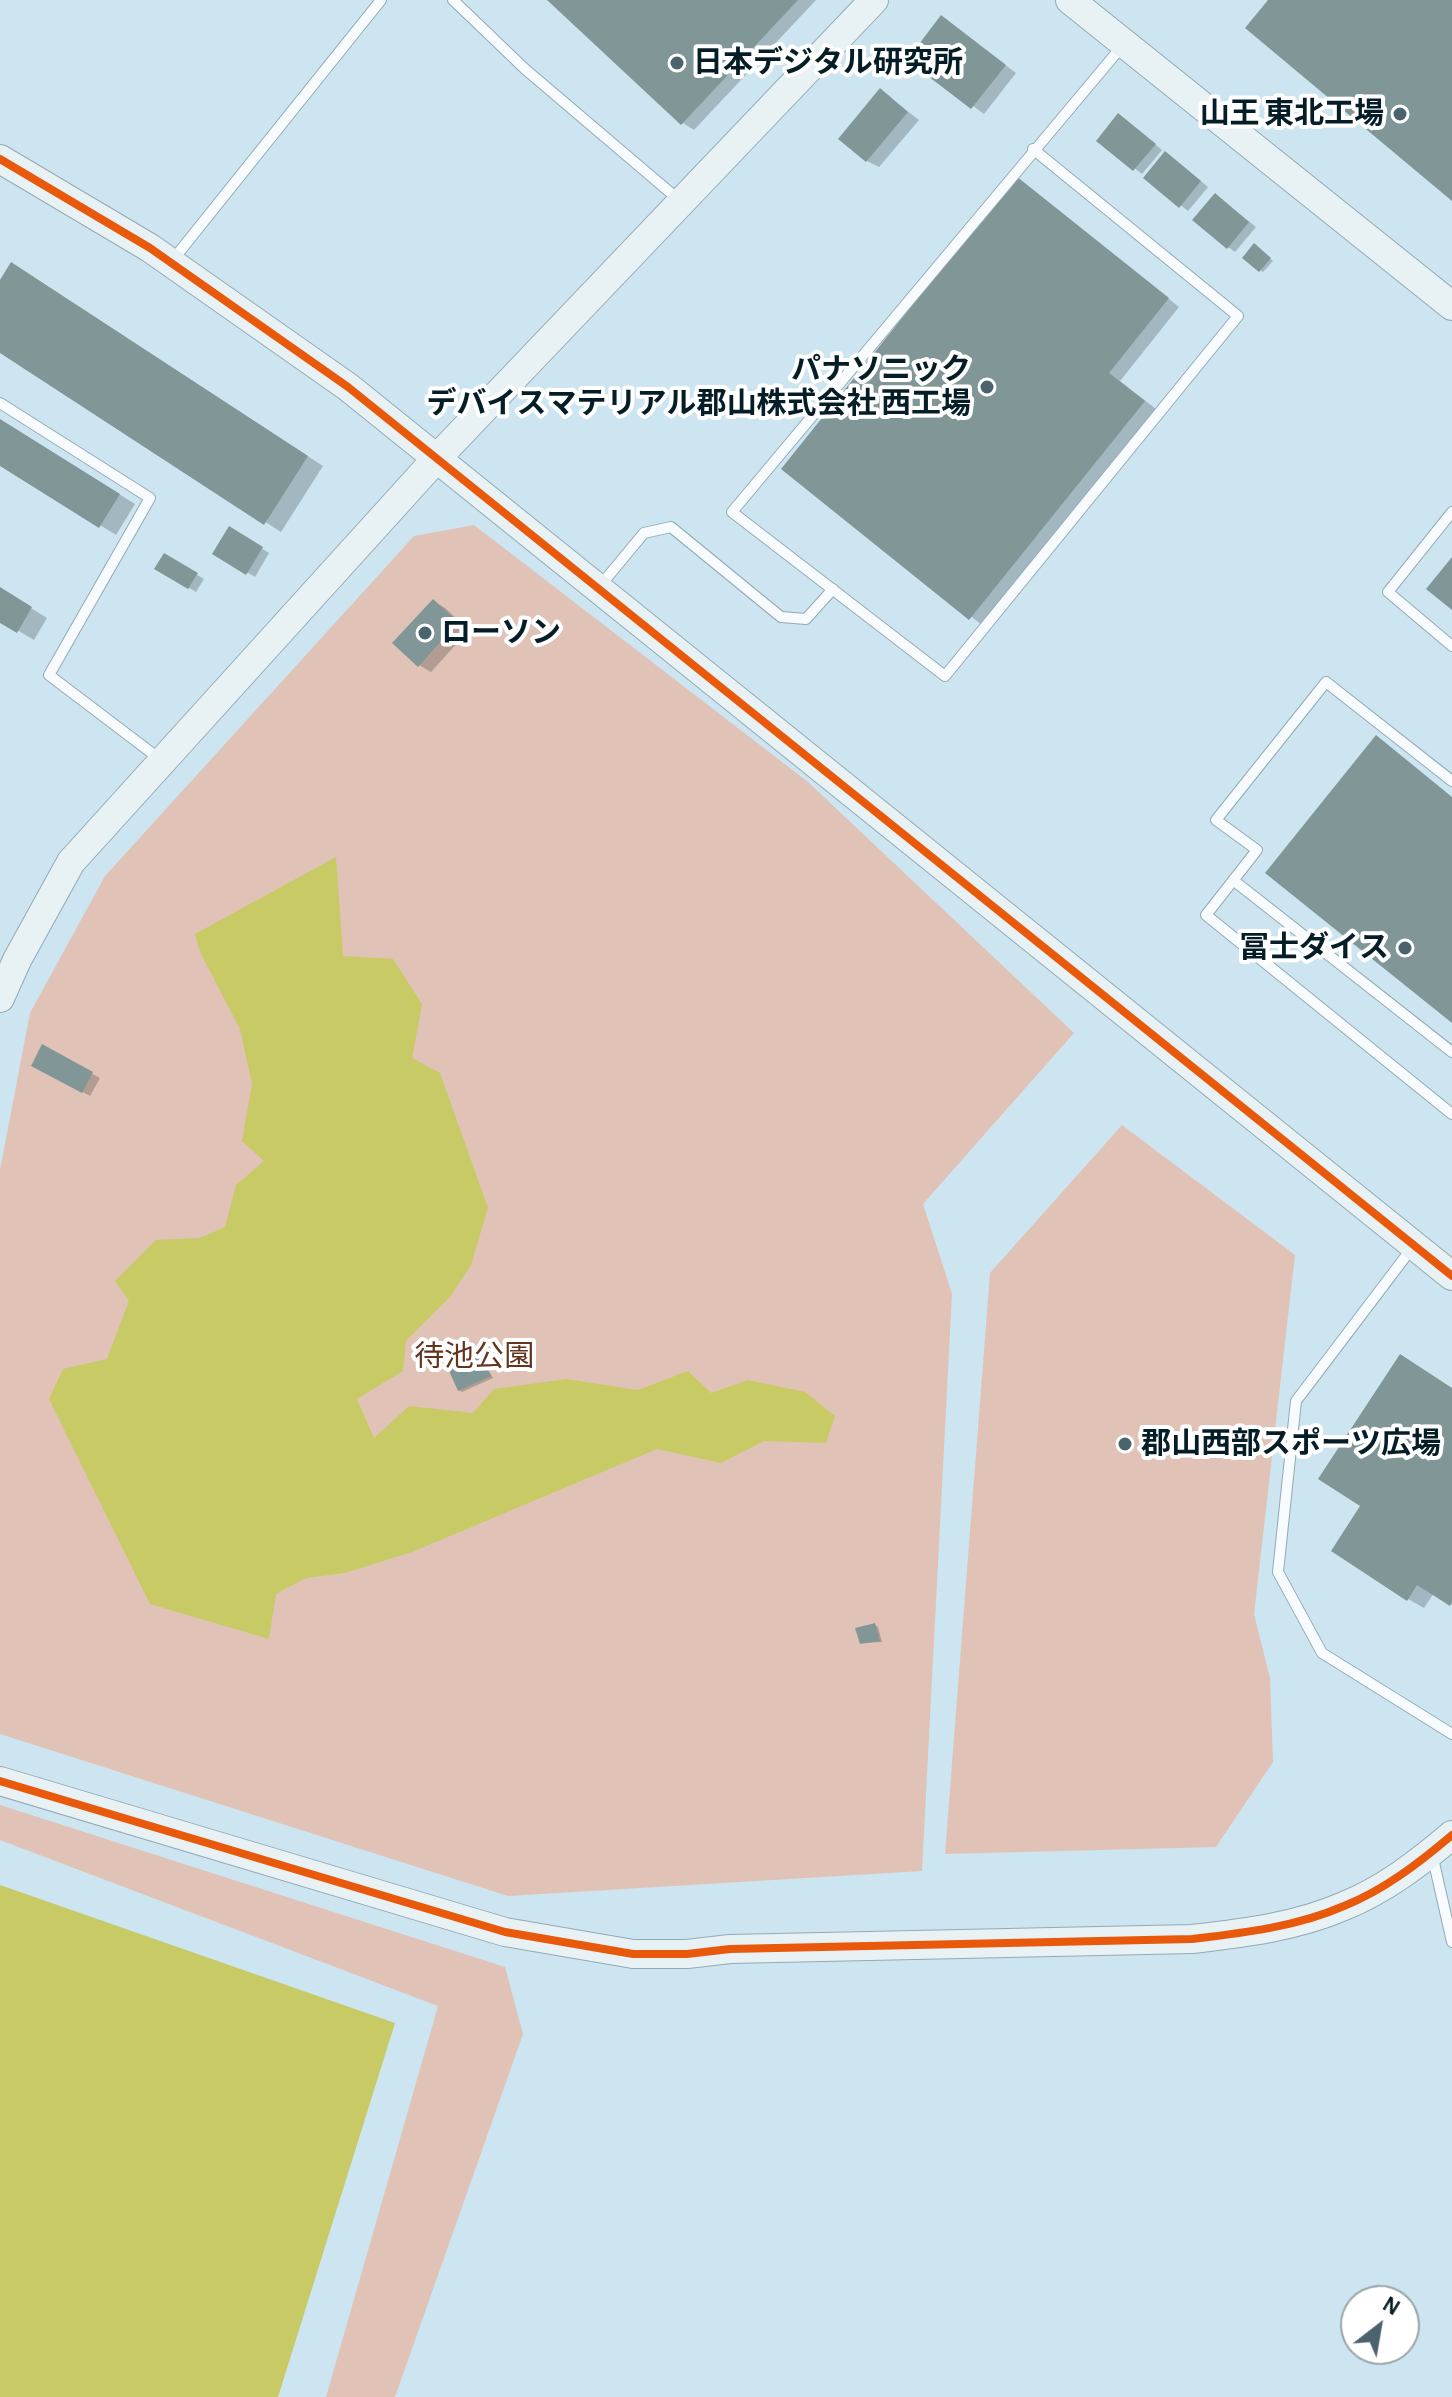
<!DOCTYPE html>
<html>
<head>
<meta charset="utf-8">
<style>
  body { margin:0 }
  #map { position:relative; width:1452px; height:2397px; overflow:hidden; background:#cce5f0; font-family:"Alegreya Sans",sans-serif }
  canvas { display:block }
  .north { position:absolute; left:1340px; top:2285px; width:80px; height:80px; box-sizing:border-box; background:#fff; border:2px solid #9ba5a8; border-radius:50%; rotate:31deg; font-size:22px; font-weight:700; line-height:32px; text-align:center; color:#051d26 }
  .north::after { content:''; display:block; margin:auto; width:28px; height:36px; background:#4b636d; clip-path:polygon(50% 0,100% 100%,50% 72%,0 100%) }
</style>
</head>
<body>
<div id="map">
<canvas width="1452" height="2397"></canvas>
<div class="north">N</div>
</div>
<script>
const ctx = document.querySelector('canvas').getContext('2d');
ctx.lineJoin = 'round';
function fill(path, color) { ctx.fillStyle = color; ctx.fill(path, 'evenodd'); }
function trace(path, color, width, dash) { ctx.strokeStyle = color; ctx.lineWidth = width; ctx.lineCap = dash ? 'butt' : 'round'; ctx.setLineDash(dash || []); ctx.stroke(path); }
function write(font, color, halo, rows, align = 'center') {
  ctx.font = font + ' "Alegreya Sans","Noto Sans JP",sans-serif'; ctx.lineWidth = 8; ctx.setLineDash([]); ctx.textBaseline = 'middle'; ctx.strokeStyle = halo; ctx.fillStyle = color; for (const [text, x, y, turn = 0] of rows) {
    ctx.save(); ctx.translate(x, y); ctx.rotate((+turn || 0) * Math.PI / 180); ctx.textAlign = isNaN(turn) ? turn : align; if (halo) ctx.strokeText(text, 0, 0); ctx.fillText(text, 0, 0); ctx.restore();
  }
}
fill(new Path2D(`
  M474 525 808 782 1074 1033 923 1204 952 1294 922 1871 508 1896 0 1734V1170L30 1013 105 876 414 536Z
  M1122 1125 1295 1255 1254 1614 1270 1678 1273 1762 1216 1847 945 1854 990 1273Z
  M0 1805 505 1967 523 2034 395 2397H326L438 2006 0 1840Z`), '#e0c3b6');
fill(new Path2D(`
  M336 857 343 956 393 959 422 1004 412 1058 440 1073 488 1208 471 1265 450 1297 406 1341 403 1371 357 1399 374 1438 409 1406 473 1413 494 1389 566 1379 638 1390 688 1371 711 1393 748 1380 805 1392 835 1416 826 1443 764 1441 721 1463 657 1449 412 1552 345 1573 306 1578 276 1594 269 1639 150 1604 49 1399 63 1369 107 1359 129 1301 115 1281 156 1240 200 1238 225 1227 236 1185 264 1161 242 1141 252 1084 240 1029 200 952 195 934Z
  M0 1885 395 2023 278 2397H0Z`), '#c8ca65');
fill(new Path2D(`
  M550 0H816L694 130 683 123Z
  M942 18 1016 73 984 114 910 59Z
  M881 91 919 120 879 167 867 161Z
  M1126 120 1162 150 1142 174 1099 141Z
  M1173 158 1208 187 1188 211 1146 178Z
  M1016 178 1179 307 1120 381 1156 409 982 625 783 469Z
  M1222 200 1256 227 1235 252 1228 247Z
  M1257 248 1273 261 1263 272 1245 258Z
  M28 274 323 466 281 532 0 351V283Z
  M0 420 135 504 116 535 0 463Z
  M230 529 269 553 255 577 215 553Z
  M164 555 204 579 196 592 156 568Z
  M0 589 47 618 34 640 0 620Z
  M433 601 445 608 469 630 431 672 419 665Z
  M43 1047 100 1078 90 1096 33 1065Z
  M477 1351 493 1378 462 1392 459 1390Z
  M1452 1389V1605L1434 1593 1424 1608 1408 1599 1363 1506Z
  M875 1625 878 1627 882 1642 861 1643Z`), '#0003');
fill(new Path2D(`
  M547 0H798L681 125Z
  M1268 0H1452V201L1245 28Z
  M941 15 1006 65 971 109 907 60Z
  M880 88 908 112 866 162 838 139Z
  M1118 113 1156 144 1133 171 1096 141Z
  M1165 151 1201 181 1179 208 1143 178Z
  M1016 176 1169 298 1109 373 1145 401 969 620 781 469Z
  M1215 193 1249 222 1227 249 1192 220Z
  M1254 243 1271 258 1259 272 1242 258Z
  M11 262 308 456 264 525 0 353V280Z
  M0 419 120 494 99 528 0 466Z
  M229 526 263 547 246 575 212 554Z
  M164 553 198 573 188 589 154 569Z
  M1452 557V610L1426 589Z
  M0 587 32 607 17 633 0 623Z
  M433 599 458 622 418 667 392 643Z
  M1376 735 1452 797V1023L1265 873Z
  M42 1044 93 1072 82 1093 31 1066Z
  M477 1348 491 1376 458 1391 446 1364Z
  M1400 1354 1452 1388V1602L1450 1606 1417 1585 1407 1601 1331 1551 1360 1506 1318 1479Z
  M875 1623 880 1641 860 1644 855 1628Z`), '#819697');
const lane = new Path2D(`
  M453 0 525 69 679 200
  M1033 149 1238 316 945 676 732 512 1123 45
  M172 261 381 0
  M0 403 150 498 49 675 161 760
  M1452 512 1388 592 1452 646
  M600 586 644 533 671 527 781 617 806 619 833 589
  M1452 781 1326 682 1216 820 1257 850 1206 915 1452 1114
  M1233 880 1452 1052
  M1412 1248 1296 1401 1278 1572 1322 1653 1452 1734
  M1432 1854 1452 1942`);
const secondary = new Path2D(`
  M1070 0 1452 306
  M0 159 150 248 348 387 1452 1276
  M0 998 17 960 71 862 437 458 874 0
  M0 1781 505 1932 633 1954H687L730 1949 1192 1939C1243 1933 1296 1927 1344 1906 1384 1890 1419 1863 1452 1835`);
trace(lane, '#93aab3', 12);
trace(secondary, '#93aab3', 30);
trace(lane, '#f7fbfd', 10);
trace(secondary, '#e8f1f4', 28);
trace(new Path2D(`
  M0 159 150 248 348 387 1452 1276
  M0 1781 505 1932 633 1954H687L730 1949 1192 1939C1243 1933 1296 1927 1344 1906 1384 1890 1419 1863 1452 1835`), '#e8590c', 8);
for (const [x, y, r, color] of [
  [677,63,8,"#4b636d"],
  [1400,114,8,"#4b636d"],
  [987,387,8,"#4b636d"],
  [425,633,8,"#4b636d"],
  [1405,948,8,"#4b636d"],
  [1125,1444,8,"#4b636d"]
]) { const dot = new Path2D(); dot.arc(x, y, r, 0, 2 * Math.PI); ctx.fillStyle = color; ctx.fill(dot); trace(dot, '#fff', 3); }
write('bold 30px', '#051d26', '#fff', [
  ["日本デジタル研究所",693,63],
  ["山王 東北工場",1384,114,"right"],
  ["パナソニック",971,370,"right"],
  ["デバイスマテリアル郡山株式会社 西工場",971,404,"right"],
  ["ローソン",441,633],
  ["冨士ダイス",1389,948,"right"],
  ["郡山西部スポーツ広場",1141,1444]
], 'left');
write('30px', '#63351f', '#fff', [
  ["待池公園",474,1357]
]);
</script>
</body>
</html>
